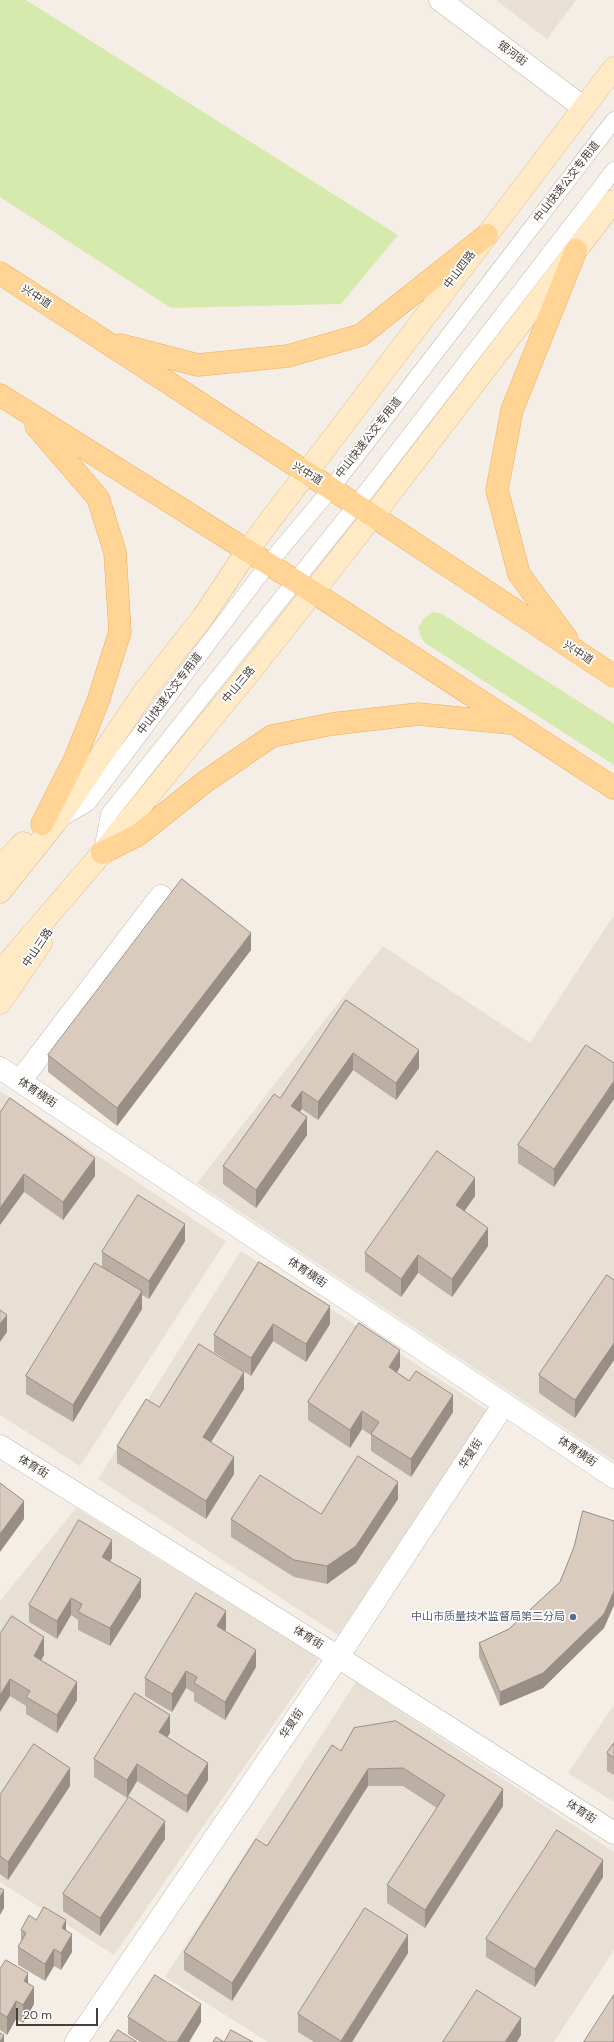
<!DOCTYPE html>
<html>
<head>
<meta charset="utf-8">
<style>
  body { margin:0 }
  #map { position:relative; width:614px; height:2042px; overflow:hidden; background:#f4eee6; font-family:"DM Sans",sans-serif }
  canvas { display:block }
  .scale { position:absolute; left:16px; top:2008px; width:82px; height:18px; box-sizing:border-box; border:2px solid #473e35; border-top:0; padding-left:5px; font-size:12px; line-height:14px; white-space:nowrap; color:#473e35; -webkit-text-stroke:3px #fff; paint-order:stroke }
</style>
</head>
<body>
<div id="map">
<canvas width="614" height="2042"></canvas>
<div class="scale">20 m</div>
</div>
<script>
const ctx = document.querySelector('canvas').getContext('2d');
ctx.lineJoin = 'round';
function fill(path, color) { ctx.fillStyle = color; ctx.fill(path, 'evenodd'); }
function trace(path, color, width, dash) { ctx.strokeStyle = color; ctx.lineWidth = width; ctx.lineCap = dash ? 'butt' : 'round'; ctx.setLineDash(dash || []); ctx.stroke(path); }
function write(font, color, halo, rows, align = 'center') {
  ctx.font = font + ' "DM Sans","Noto Sans SC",sans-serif'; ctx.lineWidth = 3.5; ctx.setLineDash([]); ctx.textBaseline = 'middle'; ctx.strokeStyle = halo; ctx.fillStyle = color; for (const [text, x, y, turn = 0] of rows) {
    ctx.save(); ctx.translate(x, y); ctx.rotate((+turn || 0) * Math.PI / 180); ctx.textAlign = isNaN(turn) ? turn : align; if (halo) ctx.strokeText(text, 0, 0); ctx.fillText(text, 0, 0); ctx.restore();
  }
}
fill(new Path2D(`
  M496 0H576L547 39Z
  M614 915V1461L197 1183 383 946 530 1043Z
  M0 1091 226 1241 80 1466 0 1415Z
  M241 1251 487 1410 338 1635 98 1479Z
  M76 1508 319 1659 114 1955 0 1882V1601Z
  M356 1682 614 1852V1950L554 2042H268L165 1977Z
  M614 1705V1802L568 1773Z`), '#e8e0d4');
fill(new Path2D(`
  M0 0H26L398 235 341 304 171 308 0 197Z
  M433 612 442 614 614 724V765L425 643 421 637 418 628 423 619Z`), '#d6eaad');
const lane = new Path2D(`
  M60 819 88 803 268 564 331 489 614 120
  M102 851 109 814 356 505 614 170`);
const street = new Path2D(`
  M440 0 584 108
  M0 1068 614 1477
  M20 1081 161 896
  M0 1446 338 1657 614 1833
  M76 2042 338 1657 504 1404`);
const secondary = new Path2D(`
  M0 867 23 843
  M0 892 56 822 144 692 203 617 247 551 614 68
  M0 972 102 853 258 662 373 516 614 201
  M0 1003 41 943`);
const primary = new Path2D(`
  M0 273 373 516 614 676
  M120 345 198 365 288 356 361 335 487 235
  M0 395 313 592 614 788
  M36 426 98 498 115 552 120 632 98 701 75 759 42 824
  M567 639 519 574 497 490 512 410 576 250
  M102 853 138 835 206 781 272 736 332 724 418 714 510 723`);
trace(lane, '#c3b8ac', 17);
trace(street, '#c3b8ac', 23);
trace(secondary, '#d9c096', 23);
trace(primary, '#e9b060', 23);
trace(lane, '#fff', 16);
trace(street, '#fff', 22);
trace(secondary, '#ffeac5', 22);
trace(primary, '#ffd494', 22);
fill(new Path2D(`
  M251 950 117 1126 48 1072V1055Z
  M346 1000 419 1068 396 1100 353 1070 318 1120 302 1109 299 1112 307 1135 256 1208 223 1184V1166L280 1098Z
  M586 1045 554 1187 518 1163V1145Z
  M0 1113 95 1176 63 1220 24 1192Z
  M475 1196 464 1211 488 1246 452 1297 418 1273 401 1297 365 1271V1253Z
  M185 1241 149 1299 142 1295V1309L73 1422 26 1394V1376L102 1267V1252Z
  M259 1262 330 1324 306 1362 273 1341 251 1376 214 1352V1335Z
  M614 1280V1360L575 1418 539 1393V1375Z
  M400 1367 397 1372 453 1412 411 1477 371 1451V1435L362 1429 350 1448 308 1420V1402Z
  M244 1389 211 1442 234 1474 206 1519 117 1463V1446L159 1407Z
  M398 1499 356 1563 327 1584 294 1577 231 1537V1519L321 1514Z
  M614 1521V1605L604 1628 543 1688 500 1706 479 1657V1643L509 1629 560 1582Z
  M112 1558 110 1561 141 1597 110 1646 78 1630V1620L71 1615 57 1639 29 1622V1605Z
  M226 1629 225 1631 256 1667 225 1720 194 1701V1693L186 1688 172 1712 145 1696V1678Z
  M0 1634 44 1655 41 1660 77 1700 57 1733 26 1714V1706L10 1696Z
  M354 1728 503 1806 425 1928 387 1903V1885L437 1808 403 1786H368L232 2001 184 1970V1952L341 1751Z
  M170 1733 167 1737 208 1780 187 1813 137 1781 127 1798 94 1777V1759Z
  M614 1743V1775L607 1771V1753Z
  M70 1786 8 1880 0 1874V1795Z
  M165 1839 100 1936 63 1911V1894Z
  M603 1877 535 1987 486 1957V1939Z
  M36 1920 66 1930 72 1952 61 1970 54 1966 45 1981 18 1965V1947L21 1941V1930Z
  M408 1953 352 2042H314L298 2032V2014Z
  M0 1969 28 1983 34 2004 23 2023 16 2019 7 2035 0 2030Z
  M128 2017 201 2022 189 2042H140L128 2034Z`), '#bbafa3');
fill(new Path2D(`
  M251 933V950L117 1126V1108Z
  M419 1050V1068L396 1100V1083Z
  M353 1053V1070L318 1120V1102Z
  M614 1081V1099L554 1187V1169Z
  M302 1091V1109L291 1124V1106Z
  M307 1117V1135L256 1208V1190Z
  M95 1158V1176L63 1220V1202Z
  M24 1174V1192L0 1225V1208Z
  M475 1178V1196L456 1223V1205Z
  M185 1224V1241L149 1299V1281Z
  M488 1228V1246L452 1297V1279Z
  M418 1255V1273L401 1297V1279Z
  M142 1291V1309L73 1422V1405Z
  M330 1306V1324L306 1362V1344Z
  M7 1315V1332L0 1342V1324Z
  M273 1324V1341L251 1376V1358Z
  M614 1343V1360L575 1418V1400Z
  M400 1350V1367L389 1385V1367Z
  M244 1372V1389L203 1455V1437Z
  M453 1395V1412L411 1477V1459Z
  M362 1411V1429L350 1448V1430Z
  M234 1457V1474L206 1519V1501Z
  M398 1482V1499L356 1563 327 1584V1566Z
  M24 1501V1519L0 1552V1534Z
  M112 1540V1558L102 1574V1557Z
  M141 1579V1597L110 1646V1628Z
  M614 1591V1605L604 1628 543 1688 500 1706V1692Z
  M71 1598V1615L57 1639V1621Z
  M226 1611V1629L217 1644V1626Z
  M44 1637V1655L34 1673V1656Z
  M256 1650V1667L225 1720V1702Z
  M186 1671V1688L172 1712V1694Z
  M10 1679V1696L0 1712V1695Z
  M77 1682V1700L57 1733V1715Z
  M170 1715V1733L159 1750V1732Z
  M208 1763V1780L187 1813V1796Z
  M137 1764V1781L127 1798V1780Z
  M70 1768V1786L8 1880V1862Z
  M368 1769V1786L232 2001V1983Z
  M503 1789V1806L425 1928V1910Z
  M165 1821V1839L100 1936V1918Z
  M603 1860V1877L535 1987V1969Z
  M4 1890V1908L0 1915V1897Z
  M66 1920V1938L62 1928Z
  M72 1934V1952L61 1970V1953Z
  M408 1935V1953L352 2042H341Z
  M54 1949V1966L45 1981V1964Z
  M28 1973V1991L24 1981Z
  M34 1987V2004L23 2023V2005Z
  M16 2001V2019L7 2035V2017Z
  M201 2004V2022L189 2042H177Z
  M521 2018V2035L517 2042H505Z
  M4 2035V2042H0Z`), '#988e85');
const building = new Path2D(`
  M182 879 251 933 117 1108 48 1055Z
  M346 1000 419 1050 396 1083 353 1053 318 1102 302 1091 291 1106 307 1117 256 1190 223 1166 274 1094 280 1098Z
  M586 1045 614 1063V1081L554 1169 518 1145Z
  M10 1098 95 1158 63 1202 24 1174 0 1208V1113Z
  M437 1151 475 1178 456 1205 488 1228 452 1279 418 1255 401 1279 365 1253Z
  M138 1195 185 1224 149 1281 102 1252Z
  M259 1262 330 1306 306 1344 273 1324 251 1358 214 1335Z
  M95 1263 142 1291 73 1405 26 1376Z
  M607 1275 614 1280V1343L575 1400 539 1375Z
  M0 1310 7 1315 0 1324Z
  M359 1323 400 1350 389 1367 409 1381 416 1371 453 1395 411 1459 371 1434 379 1422 362 1411 350 1430 308 1402Z
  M199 1344 244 1372 203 1437 234 1457 206 1501 117 1446 146 1399 159 1407Z
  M358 1456 398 1482 356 1546 327 1566 294 1560 231 1519 260 1475 321 1514Z
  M0 1483 24 1501 0 1534Z
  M583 1511 614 1521V1591L604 1614 543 1673 500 1692 479 1643 509 1629 560 1582 574 1547Z
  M79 1520 112 1540 102 1557 141 1579 110 1628 78 1612 82 1604 71 1598 57 1621 29 1605Z
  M196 1593 226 1611 217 1626 256 1650 225 1702 194 1683 197 1677 186 1671 172 1694 145 1678Z
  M12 1616 44 1637 34 1656 77 1682 57 1715 26 1697 30 1691 10 1679 0 1695V1634Z
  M135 1693 170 1715 159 1732 208 1763 187 1796 137 1764 127 1780 94 1759Z
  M396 1721 503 1789 425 1910 387 1885 445 1795 403 1768 368 1769 232 1983 184 1952 256 1839 267 1846 332 1745 341 1751 354 1728Z
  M614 1743V1758L607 1753Z
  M34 1744 70 1768 8 1862 0 1856V1795Z
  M129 1797 165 1821 100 1918 63 1894Z
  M557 1830 603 1860 535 1969 486 1939Z
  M0 1888 4 1890 0 1897Z
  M44 1907 66 1920 62 1928 72 1934 61 1953 54 1949 45 1964 18 1947 26 1933 21 1930 29 1915 36 1920Z
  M365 1908 408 1935 341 2041 298 2014Z
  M6 1960 28 1973 24 1981 34 1987 23 2005 16 2001 7 2017 0 2013V1969Z
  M155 1975 201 2004 177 2042H167L128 2017Z
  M477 1990 521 2018 505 2042H443Z
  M614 1995V2042H584Z
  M118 2030 137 2042H110Z
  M231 2030 253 2042H213L216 2037 224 2042Z
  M0 2033 4 2035 0 2042Z`);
fill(building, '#d9cbbe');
trace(building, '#988e85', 1);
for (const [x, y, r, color] of [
  [573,1617,4,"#5c6f8a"]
]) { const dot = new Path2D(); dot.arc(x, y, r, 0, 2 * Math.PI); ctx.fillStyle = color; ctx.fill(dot); trace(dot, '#fff', 1.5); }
write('11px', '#473e35', '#fff', [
  ["银河街",512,54,37],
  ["中山快速公交专用道",567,182,-52],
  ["中山四路",460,270,-53],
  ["兴中道",36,297,33],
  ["中山快速公交专用道",369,438,-52],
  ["兴中道",307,474,31],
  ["兴中道",578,653,33],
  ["中山三路",239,685,-50],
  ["中山快速公交专用道",170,694,-53],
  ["中山三路",38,948,-56],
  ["体育横街",37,1093,34],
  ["体育横街",307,1273,34],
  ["体育横街",577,1452,34],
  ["华夏街",471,1454,-57],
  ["体育街",33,1467,32],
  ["体育街",308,1638,32],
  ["华夏街",292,1724,-56],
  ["体育街",581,1812,33]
]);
write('11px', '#4e5e75', '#fff', [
  ["中山市质量技术监督局第二分局",565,1617]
], 'right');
</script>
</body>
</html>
